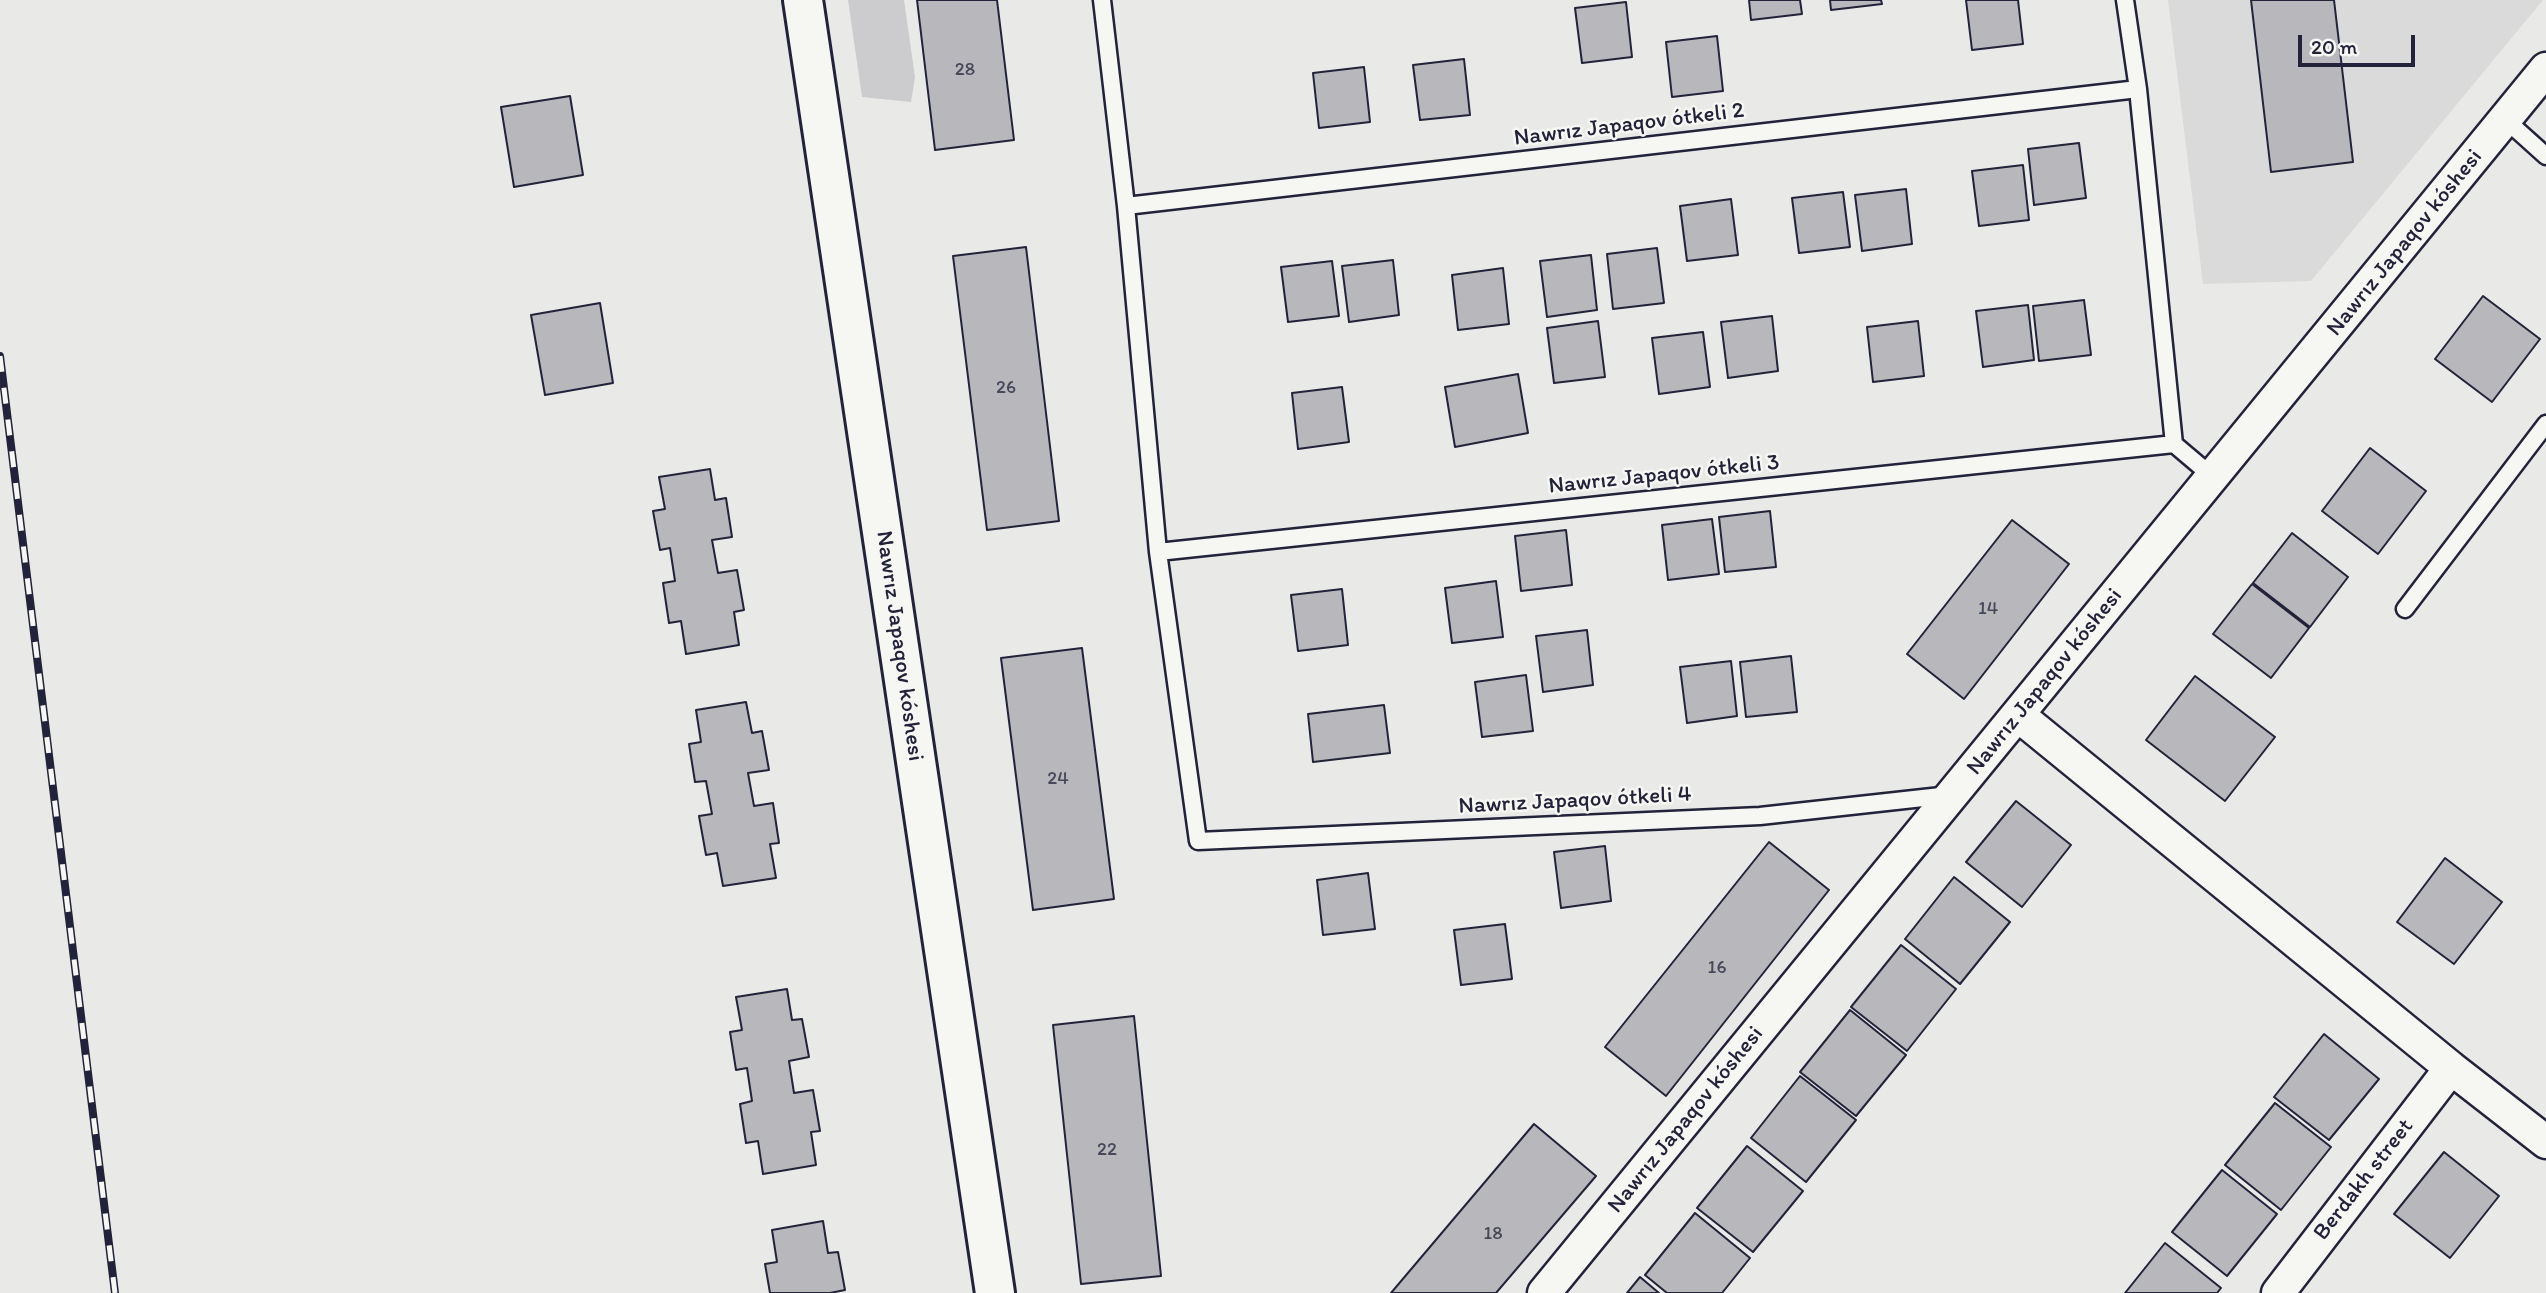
<!DOCTYPE html>
<html>
<head>
<meta charset="utf-8">
<style>
  body { margin:0 }
  #map { position:relative; width:2546px; height:1293px; overflow:hidden; background:#e9e9e7; font-family:Itim,sans-serif }
  canvas { display:block }
  .scale { position:absolute; left:2298px; top:35px; width:117px; height:32px; box-sizing:border-box; border:4px solid #22223b; border-top:0; padding-left:9px; font-size:21px; line-height:24px; white-space:nowrap; color:#22223b; -webkit-text-stroke:5px #f6f6f2; paint-order:stroke }
</style>
</head>
<body>
<div id="map">
<canvas width="2546" height="1293"></canvas>
<div class="scale">20 m</div>
</div>
<script>
const ctx = document.querySelector('canvas').getContext('2d');
ctx.lineJoin = 'round';
function fill(path, color) { ctx.fillStyle = color; ctx.fill(path, 'evenodd'); }
function trace(path, color, width, dash) { ctx.strokeStyle = color; ctx.lineWidth = width; ctx.lineCap = dash ? 'butt' : 'round'; ctx.setLineDash(dash || []); ctx.stroke(path); }
function write(font, color, halo, rows, align = 'center') {
  ctx.font = font + ' Itim,sans-serif'; ctx.lineWidth = 5; ctx.setLineDash([]); ctx.textBaseline = 'middle'; ctx.strokeStyle = halo; ctx.fillStyle = color; for (const [text, x, y, turn = 0] of rows) {
    ctx.save(); ctx.translate(x, y); ctx.rotate((+turn || 0) * Math.PI / 180); ctx.textAlign = isNaN(turn) ? turn : align; if (halo) ctx.strokeText(text, 0, 0); ctx.fillText(text, 0, 0); ctx.restore();
  }
}
fill(new Path2D(`
  M2168 0H2543L2311 281 2203 284Z`), '#dadada');
fill(new Path2D(`
  M848 0H904L915 77 911 102 862 97Z`), '#ccccce');
const building = new Path2D(`
  M917 0H997L1014 140 935 150Z
  M1749 0H1800L1802 14 1751 20Z
  M1830 0H1881L1882 4 1831 10Z
  M1966 0H2018L2023 44 1972 50Z
  M2251 0H2334L2353 162 2271 172Z
  M1626 2 1632 57 1582 63 1575 8Z
  M1717 36 1723 91 1672 97 1666 42Z
  M1464 59 1470 115 1420 120 1413 65Z
  M1364 67 1370 122 1319 128 1313 73Z
  M570 96 583 175 514 187 501 107Z
  M2079 143 2086 198 2034 205 2028 149Z
  M2023 165 2029 220 1979 226 1972 171Z
  M1906 189 1912 244 1862 251 1855 195Z
  M1843 192 1850 247 1799 253 1792 198Z
  M1731 199 1738 255 1687 261 1680 206Z
  M1026 247 1059 521 987 530 953 256Z
  M1657 248 1664 303 1613 309 1607 254Z
  M1591 255 1597 310 1547 317 1540 261Z
  M1393 260 1399 315 1349 322 1342 266Z
  M1332 261 1339 316 1288 322 1281 267Z
  M1503 268 1509 324 1458 330 1452 275Z
  M2483 296 2540 339 2492 402 2435 359Z
  M2084 300 2091 355 2039 361 2033 306Z
  M600 303 613 383 545 395 531 315Z
  M2028 305 2034 360 1983 367 1976 311Z
  M1772 316 1778 371 1728 378 1721 322Z
  M1598 321 1605 377 1554 383 1547 328Z
  M1918 321 1924 376 1873 382 1867 327Z
  M1703 332 1710 387 1659 394 1652 338Z
  M1518 374 1528 433 1455 447 1445 387Z
  M1342 387 1349 442 1298 449 1292 393Z
  M2370 448 2426 491 2378 554 2322 511Z
  M710 469 715 500 726 498 732 537 712 540 718 573 737 570 744 610 734 612 739 645 686 654 681 621 669 623 663 583 675 581 670 548 660 550 653 511 665 509 659 477Z
  M1770 511 1776 567 1725 572 1719 517Z
  M1712 519 1719 574 1668 580 1662 525Z
  M2012 520 2069 564 1964 699 1907 654Z
  M1566 530 1572 585 1521 591 1515 536Z
  M2292 533 2348 577 2310 627 2253 583Z
  M1496 581 1503 637 1452 643 1445 588Z
  M2252 584 2309 628 2271 678 2213 634Z
  M1342 589 1348 645 1298 651 1291 595Z
  M1587 630 1593 685 1543 692 1536 636Z
  M1082 648 1114 899 1033 910 1001 658Z
  M1791 656 1797 712 1746 717 1740 662Z
  M1731 661 1737 716 1687 723 1680 667Z
  M1526 675 1533 731 1482 737 1475 682Z
  M2195 676 2275 737 2225 801 2146 740Z
  M746 702 752 733 762 731 769 770 748 773 754 806 773 803 779 843 770 844 776 878 723 886 717 853 706 855 699 816 712 814 706 781 695 782 689 744 701 742 696 710Z
  M1384 705 1390 753 1313 762 1308 714Z
  M2016 801 2071 845 2022 907 1966 862Z
  M1769 842 1829 890 1666 1096 1605 1047Z
  M1605 846 1611 901 1561 908 1554 852Z
  M2445 858 2502 902 2454 964 2397 922Z
  M1368 873 1375 929 1323 935 1317 880Z
  M1954 877 2010 922 1960 984 1905 939Z
  M1505 924 1512 979 1461 985 1454 930Z
  M1901 945 1956 989 1907 1051 1851 1007Z
  M787 989 792 1020 802 1019 809 1057 789 1061 794 1093 813 1090 820 1131 811 1132 816 1165 763 1174 758 1141 746 1143 740 1104 752 1101 747 1068 736 1070 730 1032 742 1030 736 997Z
  M1850 1010 1906 1055 1856 1116 1800 1072Z
  M1134 1016 1161 1276 1081 1284 1053 1025Z
  M2324 1034 2379 1079 2329 1140 2274 1097Z
  M1800 1076 1856 1120 1806 1182 1751 1138Z
  M2275 1103 2331 1147 2281 1210 2225 1165Z
  M1534 1124 1596 1176 1496 1293H1391Z
  M1747 1146 1803 1191 1753 1252 1697 1208Z
  M2444 1152 2499 1196 2450 1258 2394 1214Z
  M2222 1170 2277 1214 2227 1276 2172 1232Z
  M1695 1213 1750 1258 1722 1293H1667L1645 1275Z
  M823 1221 828 1253 838 1252 845 1290 830 1293H770L765 1264 777 1262 772 1230Z
  M2165 1243 2221 1288 2217 1293H2125Z
  M1640 1277 1659 1293H1627Z`);
fill(building, '#b8b8bc');
trace(building, '#22223b', 2);
const service = new Path2D(`
  M1102 0 1126 206 1158 552 1198 841 1760 816 1950 795
  M2125 0 2138 89 2174 444 2213 477
  M2506 120 2546 156
  M1126 206 2138 89
  M1158 552 2174 444
  M2405 609 2546 424`);
const minor = new Path2D(`
  M2018 715 2451 1068 2546 1142
  M1544 1293 2546 69
  M2278 1293 2451 1068`);
const tertiary = new Path2D(`
  M803 0 995 1293`);
trace(service, '#22223b', 21);
trace(minor, '#22223b', 37);
trace(tertiary, '#22223b', 44);
trace(service, '#f6f6f2', 16);
trace(minor, '#f6f6f2', 32);
trace(tertiary, '#f6f6f2', 38);
const rail = new Path2D(`
  M0 356 115 1293`);
trace(rail, '#22223b', 8);
trace(rail, '#f6f6f2', 5, [16]);
write('19px', '#48485b', null, [
  ["28",965,70],
  ["26",1006,388],
  ["14",1988,609],
  ["24",1058,779],
  ["16",1717,968],
  ["22",1107,1150],
  ["18",1493,1234]
]);
write('23px', '#22223b', '#f6f6f2', [
  ["Nawrız Japaqov ótkeli 2",1629,125,-7],
  ["Nawrız Japaqov kóshesi",2405,243,-51],
  ["Nawrız Japaqov ótkeli 3",1664,475,-6],
  ["Nawrız Japaqov kóshesi",899,646,82],
  ["Nawrız Japaqov kóshesi",2045,682,-51],
  ["Nawrız Japaqov ótkeli 4",1575,801,-3],
  ["Nawrız Japaqov kóshesi",1686,1120,-51],
  ["Berdakh street",2364,1180,-52]
]);
</script>
</body>
</html>
